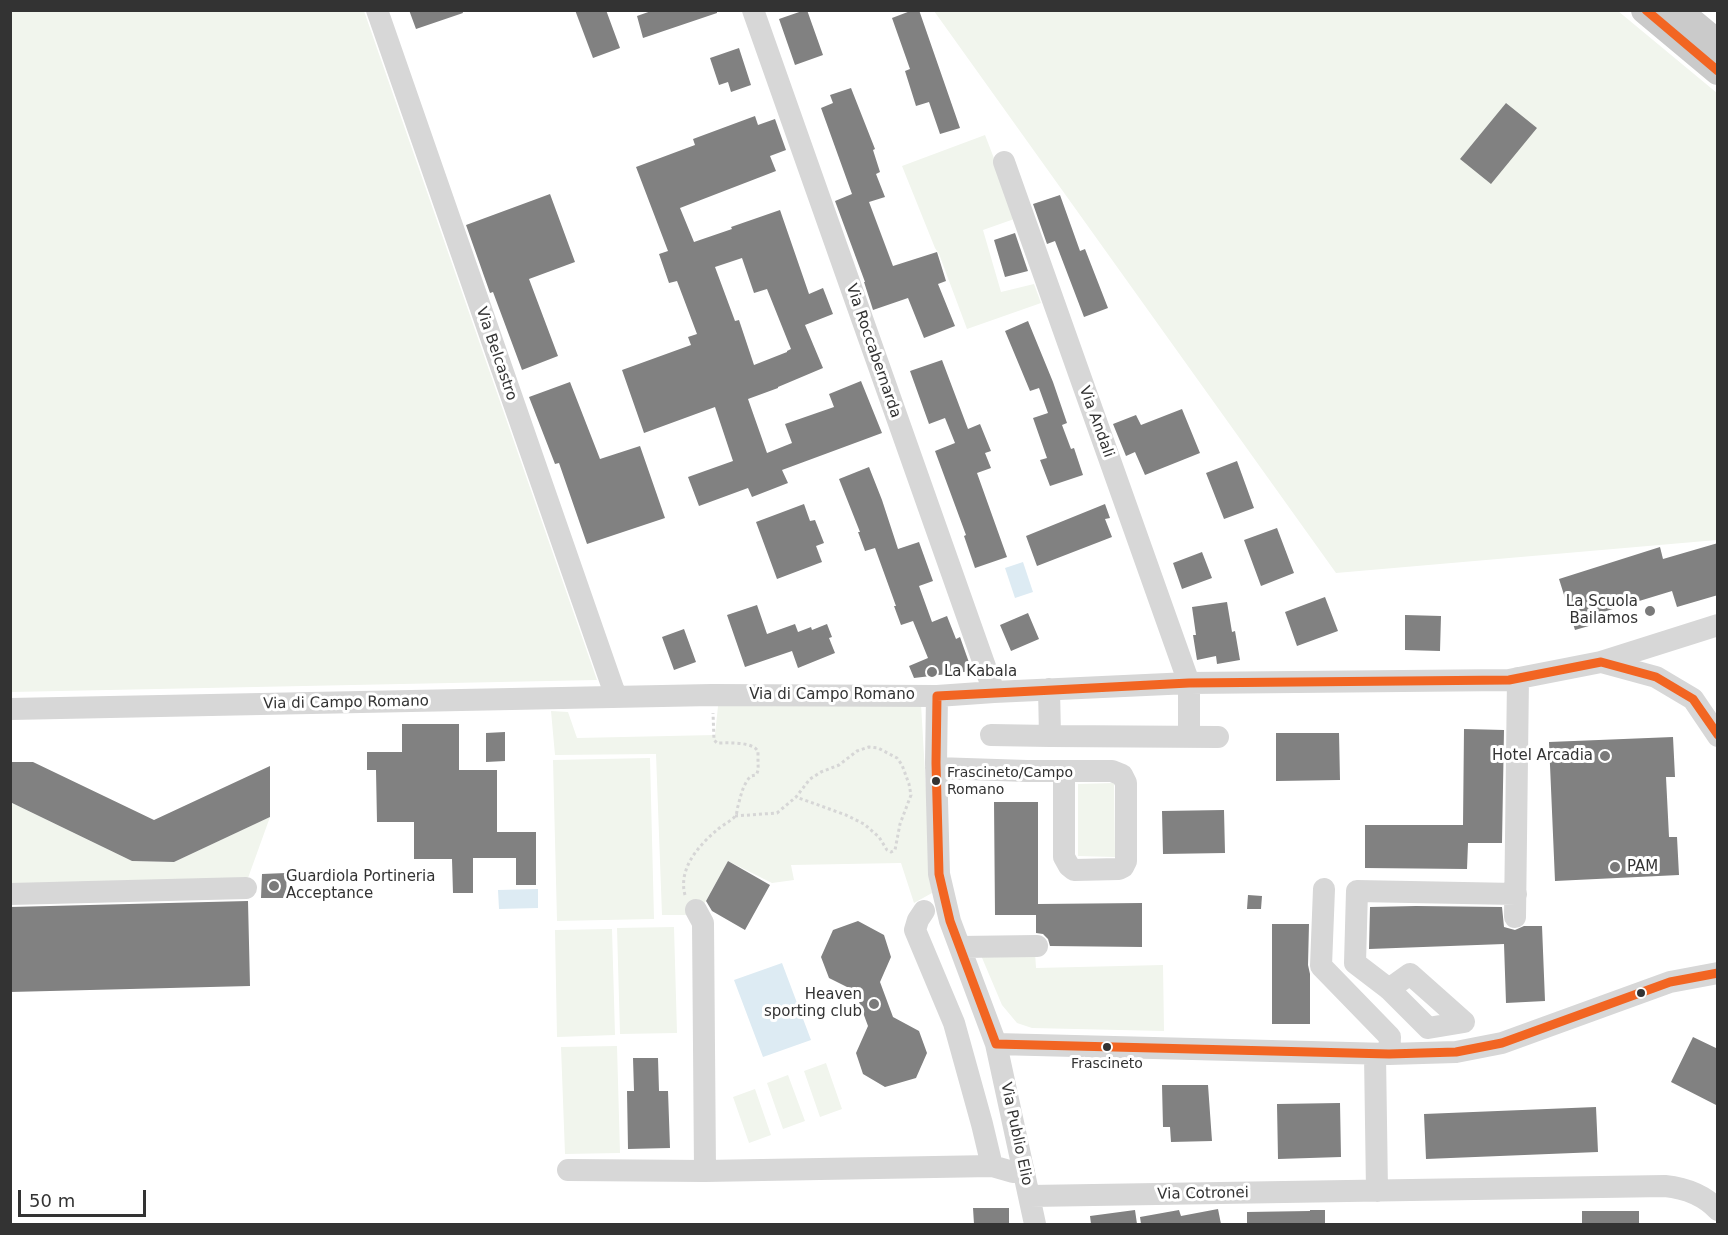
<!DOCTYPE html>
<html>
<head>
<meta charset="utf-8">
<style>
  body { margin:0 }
  #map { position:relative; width:1728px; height:1235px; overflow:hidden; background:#fff; font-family:"DejaVu Sans",sans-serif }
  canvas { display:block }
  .frame { position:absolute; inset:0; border:12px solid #333; pointer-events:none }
  .scale { position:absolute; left:18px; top:1190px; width:128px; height:27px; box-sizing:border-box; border:3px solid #333; border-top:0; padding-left:8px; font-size:18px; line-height:21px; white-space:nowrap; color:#333; -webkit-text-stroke:4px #fff; paint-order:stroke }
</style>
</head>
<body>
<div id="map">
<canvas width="1728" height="1235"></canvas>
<div class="frame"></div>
<div class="scale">50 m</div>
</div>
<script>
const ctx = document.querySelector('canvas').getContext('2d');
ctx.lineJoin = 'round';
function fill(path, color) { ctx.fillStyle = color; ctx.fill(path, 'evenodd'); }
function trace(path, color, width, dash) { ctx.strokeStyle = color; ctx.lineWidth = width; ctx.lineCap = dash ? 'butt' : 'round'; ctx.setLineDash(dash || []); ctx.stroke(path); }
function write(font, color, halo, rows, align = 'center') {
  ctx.font = font + ' "DejaVu Sans",sans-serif'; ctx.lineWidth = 6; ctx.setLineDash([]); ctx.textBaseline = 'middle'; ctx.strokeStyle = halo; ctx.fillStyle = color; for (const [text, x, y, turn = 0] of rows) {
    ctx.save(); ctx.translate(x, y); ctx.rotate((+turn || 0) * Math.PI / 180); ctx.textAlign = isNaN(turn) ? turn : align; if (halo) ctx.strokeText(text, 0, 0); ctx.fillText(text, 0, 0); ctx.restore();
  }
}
fill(new Path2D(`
  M10 11H364L597 680 11 692Z
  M934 11H1618L1717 93V540L1336 573Z
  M985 135 1017 218 983 230 1001 292 1034 284 1041 303 967 329 939 254 935 248 902 166Z
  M921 704 932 893 914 903 901 863 791 865 794 880 772 883 728 861 703 906 688 915H662L656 754 555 755 551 711 568 712 577 738 715 735 718 706Z
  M650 758 654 919 557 921 553 760Z
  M1114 783 1115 857 1078 856V784Z
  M12 803 132 861 174 862 270 817 248 878 11 887 10 804Z
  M674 927 677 1033 620 1034 617 928Z
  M612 929 615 1035 557 1037 555 930Z
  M1035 952 1036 968 1163 965 1164 1031 1032 1028 1017 1023 1002 1005 980 953Z
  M617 1046 620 1153 565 1154 561 1047Z
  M826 1063 842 1109 820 1117 804 1071Z
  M788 1075 805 1121 783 1129 767 1083Z
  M755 1089 771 1135 749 1143 733 1097Z`), '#f1f5ed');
fill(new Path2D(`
  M1023 562 1033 592 1015 598 1005 568Z
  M538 889V908L499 909 498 890Z
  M782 963 811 1040 763 1057 734 980Z`), '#ddebf3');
fill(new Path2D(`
  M409 10H462L463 13 416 29Z
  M575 10H606L620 48 593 58Z
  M654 10H717V13L643 38 637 16Z
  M805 10H807L823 55 795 65 779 19Z
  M913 10H919L960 128 940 134 929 102 916 106 905 71 910 69 892 18Z
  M739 48 751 85 731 92 728 82 719 85 710 58Z
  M851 88 875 149 873 150 880 172 876 174 885 197 869 202 893 266 937 252 946 281 938 284 955 326 924 338 908 298 873 310 864 282H865L835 201 852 194 821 108 833 103 830 95Z
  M1506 103 1537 128 1491 184 1460 159Z
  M755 116 758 125 775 119 786 150 770 156 776 171 680 208 694 242 732 229 731 227 780 210 809 294 823 288 833 314 805 325 823 368 778 387V388L748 399 767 453 792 443 785 424 834 407 829 394 861 381 882 433 782 470 788 483 752 497 748 488 699 506 688 477 733 461 715 407 644 433 622 370 691 345 688 337 697 334 677 281 669 283 659 254 668 251 636 167 695 145 693 139ZM742 258 754 293 767 289 791 349 787 351V352L754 365 739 320 735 321 715 267Z
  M550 194 575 262 529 279 558 356 522 370 493 292 490 293 466 225Z
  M1060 195 1080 251 1085 249 1108 308 1084 317 1055 241 1047 244 1033 204Z
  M1015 233 1028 271 1005 277 994 240Z
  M1028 321 1053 382 1067 423 1062 425 1071 449 1074 448 1083 475 1050 486 1040 460 1047 458 1033 418 1048 413 1039 388 1030 391 1005 331Z
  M942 360 968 429 980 424 991 451 985 453 991 468 977 473 1007 557 975 568 964 536 966 535 935 451 955 443 945 418 929 424 910 371Z
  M570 382 600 459 640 446 665 518 587 544 559 463 555 464 529 397Z
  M1182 409 1200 453 1145 475 1135 452 1126 456 1113 424 1136 415 1141 425Z
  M1237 461 1254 508 1224 519 1206 473Z
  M869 467 882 500 898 549 919 542 933 581 919 586 932 622 947 616 956 639 960 637 972 671 914 678 909 666 928 658 913 621 901 625 894 606H896L875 548 865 551 858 532H860L839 479Z
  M804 504 810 521 815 520 824 543 816 546 822 562 777 579 756 522Z
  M1105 504 1110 518 1105 519 1112 537 1037 566 1026 536Z
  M1277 528 1294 573 1261 586 1244 540Z
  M1718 543V595L1677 607 1672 591 1603 612 1606 621 1575 630 1559 579 1660 547 1663 559Z
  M1202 552 1212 578 1182 589 1173 563Z
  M1325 597 1338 631 1297 646 1285 612Z
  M1227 602 1232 632 1235 631 1240 660 1217 664 1216 656 1197 660 1193 635H1196L1192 607Z
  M757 605 767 634 795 624 798 632 811 627 812 630 827 624 832 637 829 638 835 653 798 668 792 651 745 667 727 615Z
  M1028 613 1039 639 1011 651 1000 625Z
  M1405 615 1441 616 1440 651 1405 650Z
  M684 629 696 662 674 670 662 637Z
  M402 724H459V770H497V832H536V885H516V858H473V893H453L452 859H414V822H377L376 770H367V752H402Z
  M1464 729 1504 730 1502 843H1468L1467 869 1365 868V825H1463Z
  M505 732V761L486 762V733Z
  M1276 733H1339L1340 780 1276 781Z
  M1673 737 1675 777H1666L1669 837H1677L1679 875 1555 881 1549 742Z
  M10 762H33L154 820 270 766V817L174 862 132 861 10 802Z
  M994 802H1038V904L1142 903V947L1050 946 1048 939 1043 934 1036 933V915H995Z
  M1224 810 1225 853 1163 854 1162 811Z
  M728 861 770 885 745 930 712 911 706 901Z
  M286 873 287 898H261L262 874Z
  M1248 895 1262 896 1261 909H1247Z
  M248 901 250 986 10 992V907Z
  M1416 906 1502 907 1504 927 1515 930 1524 926H1542L1545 1001 1506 1003 1504 944 1369 949 1370 907Z
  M858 921 884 935 891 957 880 982 893 1017 919 1031 927 1053 916 1078 885 1087 863 1074 856 1053 868 1026 855 991 829 978 821 957 833 930Z
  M1272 924H1309L1308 965 1310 974V1024H1272Z
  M1693 1037 1718 1049V1106L1671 1082Z
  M633 1058H658L659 1091H668L670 1148 628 1149 627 1091H634Z
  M1162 1085H1208L1212 1141 1171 1142 1170 1127H1163Z
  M1340 1103 1341 1157 1278 1159 1277 1104Z
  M1596 1107 1598 1152 1426 1159 1424 1114Z
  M973 1208H1009V1224H974Z
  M1218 1209 1221 1224H1141L1140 1217 1179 1210 1181 1216Z
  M1135 1210 1137 1224H1091L1090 1216Z
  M1310 1210H1325V1224H1247V1212L1310 1211Z
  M1582 1211H1639V1224H1582Z`), '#818181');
trace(new Path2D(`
  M735 816 777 813 796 797 810 779 821 772 839 765 857 751 869 747 878 748 897 758 902 765 909 784 911 795 900 824 895 850 891 852 887 850 879 837 864 824 846 815 796 797
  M685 895C678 869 698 846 717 830 722 825 732 821 736 815 737 813 737 809 738 806 741 795 743 784 751 776L756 775C759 770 758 767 758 761 758 760 758 752 758 752 754 741 727 743 717 743L714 740 713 713`), '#d6d6d6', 3, [3, 3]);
trace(new Path2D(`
  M377 10 616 697
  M753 10 994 692
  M1004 162 1189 683V736
  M1601 662 1656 677 1693 699 1718 736
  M1049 689 1050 736 1218 737
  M937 696 936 763 939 874 950 921 996 1044 1389 1054 1456 1052 1502 1043 1670 982 1718 973
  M10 709 712 695 937 696 994 692 1189 683 1509 680 1601 662 1718 625
  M991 735 1050 736
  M936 768 1027 771H1112L1122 775 1126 783V861L1123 867 1119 869 1074 870 1069 866 1064 857V771
  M1324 889 1321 966 1390 1037 1389 1054
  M10 894 246 888
  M696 910 703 923 705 1171
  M924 911 918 920 915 930 954 1023 982 1124 992 1166
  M1515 917 1518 678
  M960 947 1037 946
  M1389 989 1410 974 1464 1022 1428 1028 1389 989 1355 963 1357 891 1516 894
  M996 1044 1035 1224
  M1375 1054 1377 1191
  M568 1170 705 1171 992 1166 1013 1172H1024
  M1030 1196 1665 1186C1684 1188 1704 1195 1718 1210`), '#d7d7d7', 22);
trace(new Path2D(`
  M1645 10 1718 71
  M1677 10 1718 44`), '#cacaca', 28);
trace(new Path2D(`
  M1646 10 1718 71
  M937 696 936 763 939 874 950 921 996 1044 1389 1054 1456 1052 1502 1043 1670 982 1718 973
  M937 696 1189 683 1509 680 1601 662 1656 677 1693 699 1718 735`), '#f26522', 9);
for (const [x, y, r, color] of [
  [1650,611,6,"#7a7a7a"],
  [932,672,6,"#7a7a7a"],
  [1605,756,6,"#7a7a7a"],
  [936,781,5,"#333"],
  [1615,867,6,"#7a7a7a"],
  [274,886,6,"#7a7a7a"],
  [1641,993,5,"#333"],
  [874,1004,6,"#7a7a7a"],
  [1107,1047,5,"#333"]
]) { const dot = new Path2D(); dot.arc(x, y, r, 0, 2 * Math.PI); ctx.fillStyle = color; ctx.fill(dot); trace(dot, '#fff', 2); }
write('14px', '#333', '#fff', [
  ["Frascineto/Campo",947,773],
  ["Romano",947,790],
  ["Frascineto",1107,1064,"center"]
], 'left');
write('15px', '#333', '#fff', [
  ["Via Roccabernarda",873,351,71],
  ["Via Belcastro",496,354,71],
  ["Via Andali",1096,422,70],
  ["Via di Campo Romano",832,695],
  ["Via di Campo Romano",346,703,-1],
  ["Via Publio Elio",1016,1134,78],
  ["Via Cotronei",1203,1194,-1]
]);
write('15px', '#333', '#fff', [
  ["La Scuola",1638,602],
  ["Bailamos",1638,619],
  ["La Kabala",944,672,"left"],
  ["Hotel Arcadia",1593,756],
  ["PAM",1627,867,"left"],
  ["Guardiola Portineria",286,877,"left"],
  ["Acceptance",286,894,"left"],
  ["Heaven",862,995],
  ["sporting club",862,1012]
], 'right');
</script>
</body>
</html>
